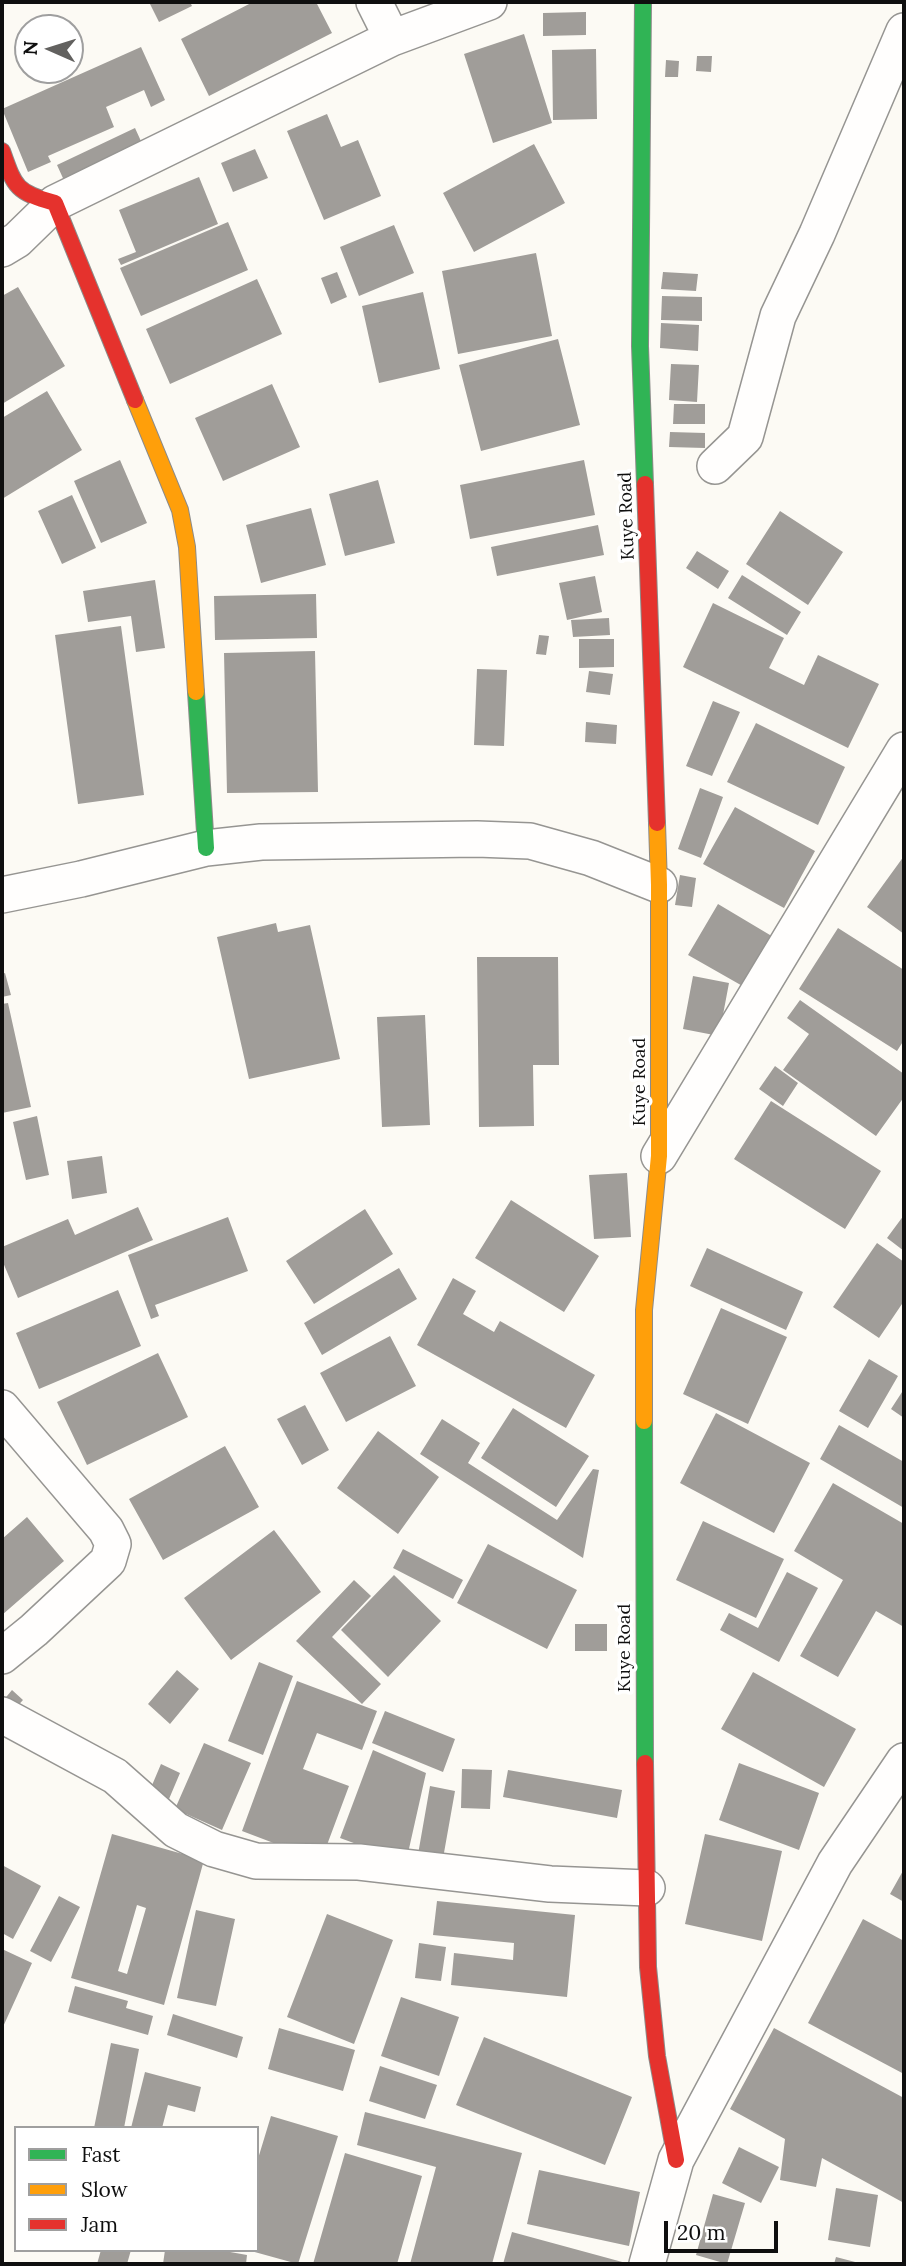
<!DOCTYPE html>
<html>
<head>
<meta charset="utf-8">
<style>
  body { margin:0 }
  #map { position:relative; width:906px; height:2266px; overflow:hidden; background:#fcfaf4; font-family:Lora,serif }
  canvas { display:block }
  .frame { position:absolute; inset:0; border:4px solid #0f0f0f; pointer-events:none }
  .legend { position:absolute; left:14px; top:2126px; width:245px; height:126px; box-sizing:border-box; background:#fff; border:2px solid #9f9f9f; margin:0; padding:9px 12px; list-style:none; font-size:21px; color:#0f0f0f }
  .legend li { display:flex; align-items:center; gap:14px; height:35px }
  .legend b { width:35px; border:2px solid #9f9f9f }
  .north { position:absolute; left:14px; top:14px; width:70px; height:70px; box-sizing:border-box; background:#fff; border:2px solid #9f9f9f; border-radius:50%; rotate:273deg; font-size:19px; font-weight:700; line-height:28px; text-align:center; color:#0f0f0f }
  .north::after { content:''; display:block; margin:auto; width:24px; height:32px; background:#62615f; clip-path:polygon(50% 0,100% 100%,50% 72%,0 100%) }
  .scale { position:absolute; left:664px; top:2221px; width:114px; height:32px; box-sizing:border-box; border:4px solid #0f0f0f; border-top:0; padding-left:9px; font-size:21px; line-height:24px; white-space:nowrap; color:#0f0f0f; -webkit-text-stroke:5px #fff; paint-order:stroke }
</style>
</head>
<body>
<div id="map">
<canvas width="906" height="2266"></canvas>
<div class="frame"></div>
<ul class="legend">
<li><b style="height:9px;background:#30b455"></b>Fast</li>
<li><b style="height:9px;background:#ff9f0a"></b>Slow</li>
<li><b style="height:9px;background:#e5322d"></b>Jam</li>
</ul>
<div class="north">N</div>
<div class="scale">20 m</div>
</div>
<script>
const ctx = document.querySelector('canvas').getContext('2d');
ctx.lineJoin = 'round';
function fill(path, color) { ctx.fillStyle = color; ctx.fill(path, 'evenodd'); }
function trace(path, color, width, dash) { ctx.strokeStyle = color; ctx.lineWidth = width; ctx.lineCap = dash ? 'butt' : 'round'; ctx.setLineDash(dash || []); ctx.stroke(path); }
function write(font, color, halo, rows, align = 'center') {
  ctx.font = font + ' Lora,serif'; ctx.lineWidth = 7; ctx.setLineDash([]); ctx.textBaseline = 'middle'; ctx.strokeStyle = halo; ctx.fillStyle = color; for (const [text, x, y, turn = 0] of rows) {
    ctx.save(); ctx.translate(x, y); ctx.rotate((+turn || 0) * Math.PI / 180); ctx.textAlign = isNaN(turn) ? turn : align; if (halo) ctx.strokeText(text, 0, 0); ctx.fillText(text, 0, 0); ctx.restore();
  }
}
fill(new Path2D(`
  M149 2H190L192 6 159 22Z
  M253 2H316L332 33 209 96 181 39Z
  M586 12V35L543 36V13Z
  M524 34 552 123 493 143 464 54Z
  M141 47 165 100 151 107 144 90 106 107 114 127 48 156 51 162 28 172 2 109Z
  M596 49 597 119 553 120 552 50Z
  M697 56H712L711 72 696 71Z
  M666 60 679 61 678 77H665Z
  M327 114 341 147 358 140 381 196 324 220 287 131Z
  M135 128 145 150 67 187 57 165Z
  M534 144 565 203 474 252 443 193Z
  M255 149 268 178 233 192 221 163Z
  M199 177 218 224 121 265 118 259 136 252 119 210Z
  M228 222 248 270 141 316 120 268Z
  M394 225 414 273 359 296 340 247Z
  M536 253 552 336 458 354 442 271Z
  M337 272 347 297 331 304 321 278Z
  M663 272 698 274 696 291 661 289Z
  M257 279 282 334 170 384 146 329Z
  M18 287 65 366 2 404V296Z
  M423 292 440 369 379 383 362 306Z
  M662 296 702 297V321L661 320Z
  M661 323 699 325 698 351 660 348Z
  M558 339 580 425 481 451 459 365Z
  M671 364 699 365 697 402 669 400Z
  M272 384 300 447 223 481 195 418Z
  M47 391 82 450 2 499V418Z
  M674 404H705V424H673Z
  M670 432 705 433V448L669 447Z
  M120 460 147 523 101 543 74 481Z
  M584 460 595 515 470 539 460 485Z
  M378 480 395 543 345 556 329 494Z
  M72 495 96 548 62 564 38 511Z
  M311 508 326 565 261 583 246 525Z
  M780 511 843 552 808 605 746 564Z
  M598 525 604 555 497 576 491 547Z
  M697 551 729 571 718 589 686 568Z
  M742 575 801 612 787 635 728 598Z
  M595 576 602 612 567 620 559 583Z
  M155 580 165 648 136 652 131 616 88 622 83 591Z
  M316 594 317 638 215 640 214 596Z
  M713 603 784 638 769 668 804 685 818 655 879 684 848 748 683 667Z
  M609 618 610 635 573 637 571 620Z
  M121 626 144 795 78 804 55 635Z
  M539 635 549 636 546 655 536 654Z
  M579 639H614V667L579 668Z
  M315 651 318 792 227 793 224 653Z
  M477 669 507 670 504 746 474 745Z
  M589 671 613 674 610 695 586 692Z
  M713 701 740 712 712 776 686 766Z
  M586 722 617 725 616 744 585 742Z
  M756 723 845 767 818 825 727 782Z
  M700 788 723 797 701 858 678 849Z
  M735 807 815 851 784 908 703 864Z
  M904 856V934L867 907Z
  M680 875 696 878 692 907 675 905Z
  M718 904 775 938 746 988 688 955Z
  M276 923 278 932 310 925 340 1059 249 1079 217 937Z
  M838 928 904 970V1040L897 1051 799 989Z
  M477 957H558L559 1065H533L534 1126 479 1127Z
  M5 973 11 995 2 997V974Z
  M693 976 729 983 719 1036 683 1029Z
  M800 1000 904 1074V1097L876 1136 783 1070 809 1034 787 1018Z
  M8 1003 31 1107 2 1113V1004Z
  M425 1015 430 1125 382 1127 377 1017Z
  M775 1066 798 1083 783 1106 759 1089Z
  M771 1101 881 1171 845 1229 734 1159Z
  M37 1116 49 1175 26 1180 13 1122Z
  M102 1156 107 1193 72 1199 67 1161Z
  M627 1173 631 1237 594 1239 589 1175Z
  M511 1200 599 1256 564 1312 475 1258Z
  M138 1207 153 1240 18 1298 2 1260V1247L68 1219 75 1235Z
  M365 1209 393 1254 314 1304 286 1261Z
  M904 1215V1251L887 1238Z
  M228 1217 248 1271 155 1305 159 1316 151 1319 128 1255Z
  M877 1243 904 1262V1301L879 1338 833 1307Z
  M707 1248 803 1292 786 1330 690 1286Z
  M399 1268 417 1299 322 1355 304 1323Z
  M453 1278 476 1291 463 1314 494 1332 500 1321 595 1375 566 1428 417 1345Z
  M118 1290 141 1346 39 1389 16 1333Z
  M721 1308 787 1337 748 1424 683 1394Z
  M390 1336 416 1386 346 1422 320 1373Z
  M158 1353 188 1417 87 1465 57 1402Z
  M869 1359 898 1376 868 1428 839 1411Z
  M904 1389V1418L891 1409Z
  M305 1405 329 1450 302 1465 277 1419Z
  M513 1408 589 1456 556 1507 481 1458Z
  M716 1413 810 1463 774 1533 680 1483Z
  M442 1419 480 1443 468 1463 557 1520 593 1469 599 1470 583 1558 420 1454Z
  M839 1425 904 1462V1508L820 1459Z
  M378 1431 439 1477 398 1534 337 1488Z
  M225 1446 259 1507 163 1560 129 1499Z
  M833 1483 904 1524V1627L876 1611 838 1677 800 1656 843 1580 794 1551Z
  M27 1517 64 1561 2 1615V1539Z
  M703 1521 784 1559 756 1618 676 1580Z
  M274 1530 321 1592 231 1660 184 1598Z
  M488 1544 577 1590 547 1649 457 1603Z
  M403 1549 463 1580 453 1599 393 1568Z
  M787 1572 818 1588 779 1662 720 1630 729 1613 758 1628Z
  M394 1575 441 1621 388 1677 341 1630Z
  M354 1580 371 1596 332 1637 381 1684 362 1704 296 1641Z
  M575 1624H607V1651H575Z
  M259 1662 293 1676 263 1755 228 1741Z
  M177 1670 199 1689 170 1724 148 1704Z
  M753 1672 856 1729 824 1787 721 1729Z
  M297 1681 377 1711 362 1750 317 1733 303 1769 349 1786 321 1861 242 1831Z
  M12 1690 23 1700 12 1712 2 1702Z
  M385 1711 455 1739 443 1772 372 1743Z
  M204 1743 251 1763 222 1830 175 1809Z
  M373 1750 426 1773 406 1862 340 1838Z
  M739 1763 819 1793 799 1850 719 1820Z
  M161 1764 180 1773 169 1799 150 1790Z
  M462 1769 492 1770 490 1809 461 1808Z
  M508 1770 622 1790 617 1818 503 1797Z
  M430 1786 455 1791 442 1864 417 1860Z
  M112 1834 204 1860 164 2005 71 1978ZM137 1905 146 1908 127 1974 118 1971Z
  M705 1834 782 1851 762 1941 685 1924Z
  M2 1865 41 1886 13 1939 2 1933Z
  M904 1869V1902L890 1894Z
  M59 1896 80 1907 51 1962 30 1951Z
  M437 1901 575 1915 567 1997 451 1985 454 1953 513 1960 514 1943 433 1935Z
  M196 1910 235 1919 216 2006 177 1998Z
  M327 1914 393 1940 354 2044 287 2017Z
  M863 1919 904 1941V2074L808 2023Z
  M419 1943 446 1947 441 1981 415 1978Z
  M2 1949 32 1963 2 2029Z
  M75 1986 128 2001 126 2008 153 2016 148 2035 68 2012Z
  M401 1997 459 2017 439 2076 381 2056Z
  M173 2014 243 2037 237 2058 167 2035Z
  M279 2028 355 2050 343 2091 268 2069Z
  M774 2028 904 2098V2203L822 2158 816 2187 780 2180 785 2139 730 2109Z
  M484 2037 632 2097 605 2165 456 2105Z
  M111 2043 139 2049 124 2128H94Z
  M380 2066 437 2085 425 2119 369 2101Z
  M145 2072 201 2087 195 2112 168 2105 162 2128H131Z
  M365 2112 522 2153 492 2264H410L436 2167 357 2145Z
  M271 2116 338 2136 298 2264 251 2251 257 2250V2162Z
  M739 2147 779 2167 761 2203 722 2183Z
  M345 2153 422 2176 397 2264H313Z
  M539 2170 640 2192 629 2246 527 2224Z
  M836 2188 878 2195 870 2247 828 2240Z
  M713 2194 745 2203 727 2264 696 2255Z
  M512 2232 626 2263V2264H503Z
  M101 2250H131L127 2264H97Z
  M165 2250H219L247 2255 246 2264H163Z
  M836 2257 859 2263V2264H834Z`), '#a09d99');
const street = new Path2D(`
  M374 2 392 38
  M2 249 17 240 55 203 392 38 489 2
  M715 466 745 437 778 316 817 234 904 31
  M2 895 81 879 206 848 261 842 477 839 530 841 591 858 659 885
  M659 1156 904 750
  M2 1408 106 1530 113 1544 108 1561 34 1630 2 1656
  M2 1715 115 1776 176 1830 214 1849 256 1861 359 1862 550 1884 647 1888
  M647 2264 676 2160 835 1863 904 1761`);
const fast = new Path2D(`
  M643 2 640 346 645 484
  M196 692 206 848
  M644 1421 645 1763`);
const slow = new Path2D(`
  M135 400 180 510 187 547 196 692
  M644 1421V1310L659 1156V885L657 823`);
const jam = new Path2D(`
  M2 151C15 188 16 192 55 203L135 400
  M645 484 657 823
  M645 1763 648 1967 657 2056 676 2160`);
trace(street, '#969592', 38);
trace(fast, '#8c8b89', 18);
trace(slow, '#8c8b89', 18);
trace(jam, '#8c8b89', 18);
trace(street, '#fffefd', 35);
trace(fast, '#30b455', 16);
trace(slow, '#ff9f0a', 16);
trace(jam, '#e5322d', 16);
write('18px', '#0f0f0f', '#fff', [
  ["Kuye Road",627,516,-92],
  ["Kuye Road",640,1082,-90],
  ["Kuye Road",625,1648,-90]
]);
</script>
</body>
</html>
